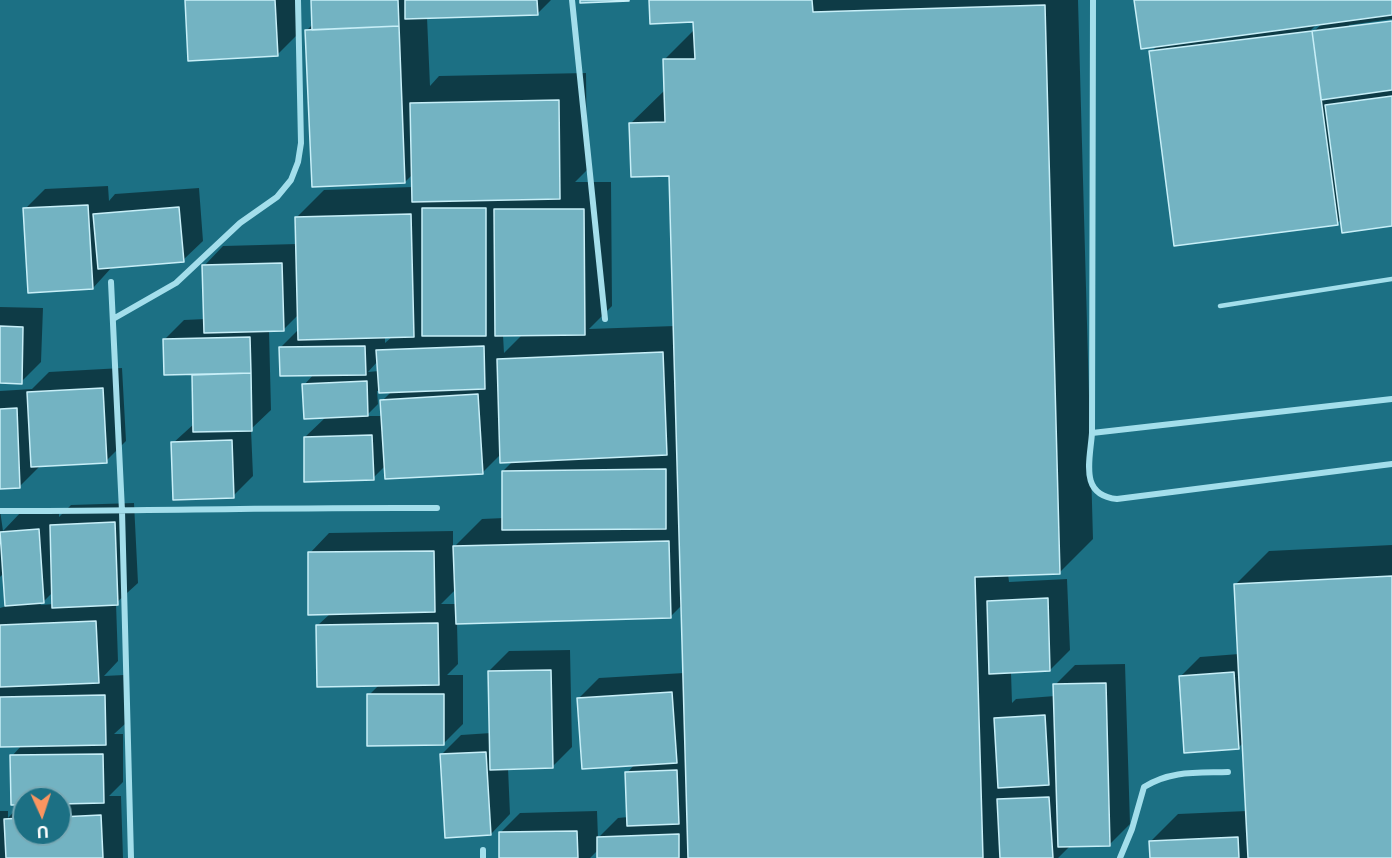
<!DOCTYPE html>
<html>
<head>
<meta charset="utf-8">
<style>
  body { margin:0 }
  #map { position:relative; width:1392px; height:858px; overflow:hidden; background:#1c7084; font-family:Inter,sans-serif }
  canvas { display:block }
  .north { position:absolute; left:12px; top:786px; width:60px; height:60px; box-sizing:border-box; background:#1c7084; border:2px solid #77a9b5; border-radius:50%; rotate:177deg; font-size:16px; font-weight:700; line-height:24px; text-align:center; color:#fff }
  .north::after { content:''; display:block; margin:auto; width:21px; height:27px; background:#fb9560; clip-path:polygon(50% 0,100% 100%,50% 72%,0 100%) }
</style>
</head>
<body>
<div id="map">
<canvas width="1392" height="858"></canvas>
<div class="north">U</div>
</div>
<script>
const ctx = document.querySelector('canvas').getContext('2d');
ctx.lineJoin = 'round';
function fill(path, color) { ctx.fillStyle = color; ctx.fill(path, 'evenodd'); }
function trace(path, color, width, dash) { ctx.strokeStyle = color; ctx.lineWidth = width; ctx.lineCap = dash ? 'butt' : 'round'; ctx.setLineDash(dash || []); ctx.stroke(path); }
fill(new Path2D(`
  M187 0H295L297 35 277 55Z
  M312 0H551L537 14 427 17 430 86 439 76 586 73 587 170 575 182H611L612 306 589 329 675 326 670 175 630 124 665 90 664 60 695 29V21L650 0H1078L1093 539 1060 572 1008 574 1009 582 1067 579 1070 650 1050 670 1011 672 1012 703 1016 699 1055 696V685L1075 665 1125 664 1130 824 1110 844 1071 845 1058 858H599V849L590 858H501L500 833 520 813 597 811 598 838 618 818 628 817 627 773 635 764 579 698 599 678 684 673 682 605 670 617 457 623 458 664 447 675H463V724L443 744 369 695 379 685 318 625 331 613 310 553 329 533 453 531V548L482 519 504 518 503 471 514 460 502 453 482 473 385 466 373 478 305 437 326 417 304 385 314 374 281 347 300 328 299 314 284 329 269 330 271 410 251 429 253 476 233 496 173 443 195 423 193 373 164 340 184 320 205 319 204 266 223 246 297 244V217L324 190 413 187V174L405 182 306 31 313 24ZM523 334 504 353 503 335ZM385 336H393L385 343ZM378 361 379 371 368 372ZM377 391H392L382 401 383 416H366L378 404ZM456 589 457 604H441Z
  M1136 0H1392V19L1349 25V28L1392 22V225L1342 219 1337 223 1151 52 1157 46ZM1323 18 1325 21 1313 32H1309Z
  M108 186 109 201 115 194 199 188 203 241 183 260 113 266 93 288 25 209 45 189Z
  M0 307 43 308 41 362 21 382H0Z
  M122 368 126 441 106 461 40 466 20 486 0 487V391L32 389 49 372Z
  M134 503 138 583 116 603 118 661 104 676 124 675 125 724 114 734H123V782L109 796H121L123 858H0V811H8V818L22 803 12 756 22 745 0 746V608L7 606 4 573 0 577V510L3 531 21 512 59 510V517L71 505ZM53 592 54 604 40 605ZM24 798H60V834H24Z
  M1392 545V858H1151L1150 842 1178 814 1247 811 1244 742 1238 748 1180 677 1200 657 1239 654 1235 585 1269 551Z
  M570 650 572 747 552 767 508 768 510 814 491 834 441 755 461 735 491 733 489 671 509 651Z`), '#0007');
const building = new Path2D(`
  M185 0H275L278 56 188 61Z
  M311 0H398L399 26 312 30Z
  M405 0H537L538 15 405 19Z
  M580 0H629V1L580 3Z
  M649 0H812L813 12 1045 5 1060 574 975 577 983 858H688L669 176 631 177 629 123 665 122 663 59H695L693 22 650 24Z
  M1134 0H1392V15L1141 49Z
  M1392 21V90L1321 100 1312 31Z
  M399 26 405 183 312 187 305 30Z
  M1312 31 1338 225 1174 246 1149 51Z
  M1392 96V226L1342 233 1325 105Z
  M559 100 560 199 412 202 410 103Z
  M88 205 93 289 28 293 23 208Z
  M179 207 184 262 98 269 93 214Z
  M422 208H486V336H422Z
  M494 209H584L585 335 495 336Z
  M411 214 414 337 298 340 295 217Z
  M282 263 284 331 204 333 202 265Z
  M0 326 23 327 22 384 0 383Z
  M250 337 251 373 164 375 163 339Z
  M365 346 366 375 280 376 279 347Z
  M484 346 485 389 379 393 376 350Z
  M663 352 667 455 500 463 497 359Z
  M251 373 252 431 193 432 192 375Z
  M367 381 368 416 304 419 302 384Z
  M103 388 107 463 31 467 27 392Z
  M478 394 483 474 385 479 380 400Z
  M17 408 20 488 0 489V409Z
  M372 435 374 480 304 482V437Z
  M232 440 234 498 173 500 171 442Z
  M666 469V529L502 530V471Z
  M115 522 118 605 52 608 50 525Z
  M39 529 44 603 5 606 0 532Z
  M669 541 671 618 456 624 453 546Z
  M434 551 435 612 308 615V552Z
  M1392 576V858H1248L1234 584Z
  M1048 598 1050 671 989 674 987 601Z
  M96 621 99 683 0 687V625Z
  M438 623 439 685 317 687 316 625Z
  M551 670 553 768 490 770 488 671Z
  M1234 672 1239 749 1184 753 1179 676Z
  M1106 683 1110 846 1058 847 1053 684Z
  M672 692 677 763 582 769 577 698Z
  M367 694H444V745L367 746Z
  M105 695 106 745 0 747V697Z
  M1045 715 1049 785 998 788 994 718Z
  M486 752 491 835 445 838 440 754Z
  M103 754 104 803 60 804V798H24V805H11L10 755Z
  M677 770 679 824 627 826 625 772Z
  M1049 797 1053 858H1000L997 799Z
  M101 815 103 858H6L4 819 24 818V834H60V817Z
  M577 831 578 858H499V832Z
  M679 834V858H597V837Z
  M1238 837 1239 858H1150L1149 841Z`);
fill(building, '#73b3c2');
trace(building, '#c8eff8', 1.5);
trace(new Path2D(`
  M1220 306 1392 279`), '#a3deeb', 4.5);
trace(new Path2D(`
  M572 0 605 319
  M1093 0 1092 433C1090 461 1079 495 1117 499L1392 464
  M111 282 122 511 131 858
  M113 319 176 283 240 223 277 197 291 180 298 162 301 143 298 0
  M1092 433 1392 399
  M0 511C146 511 291 507 437 508
  M483 850V858
  M1120 858 1132 829 1144 787C1171 770 1198 773 1228 772`), '#a3deeb', 6);
</script>
</body>
</html>
